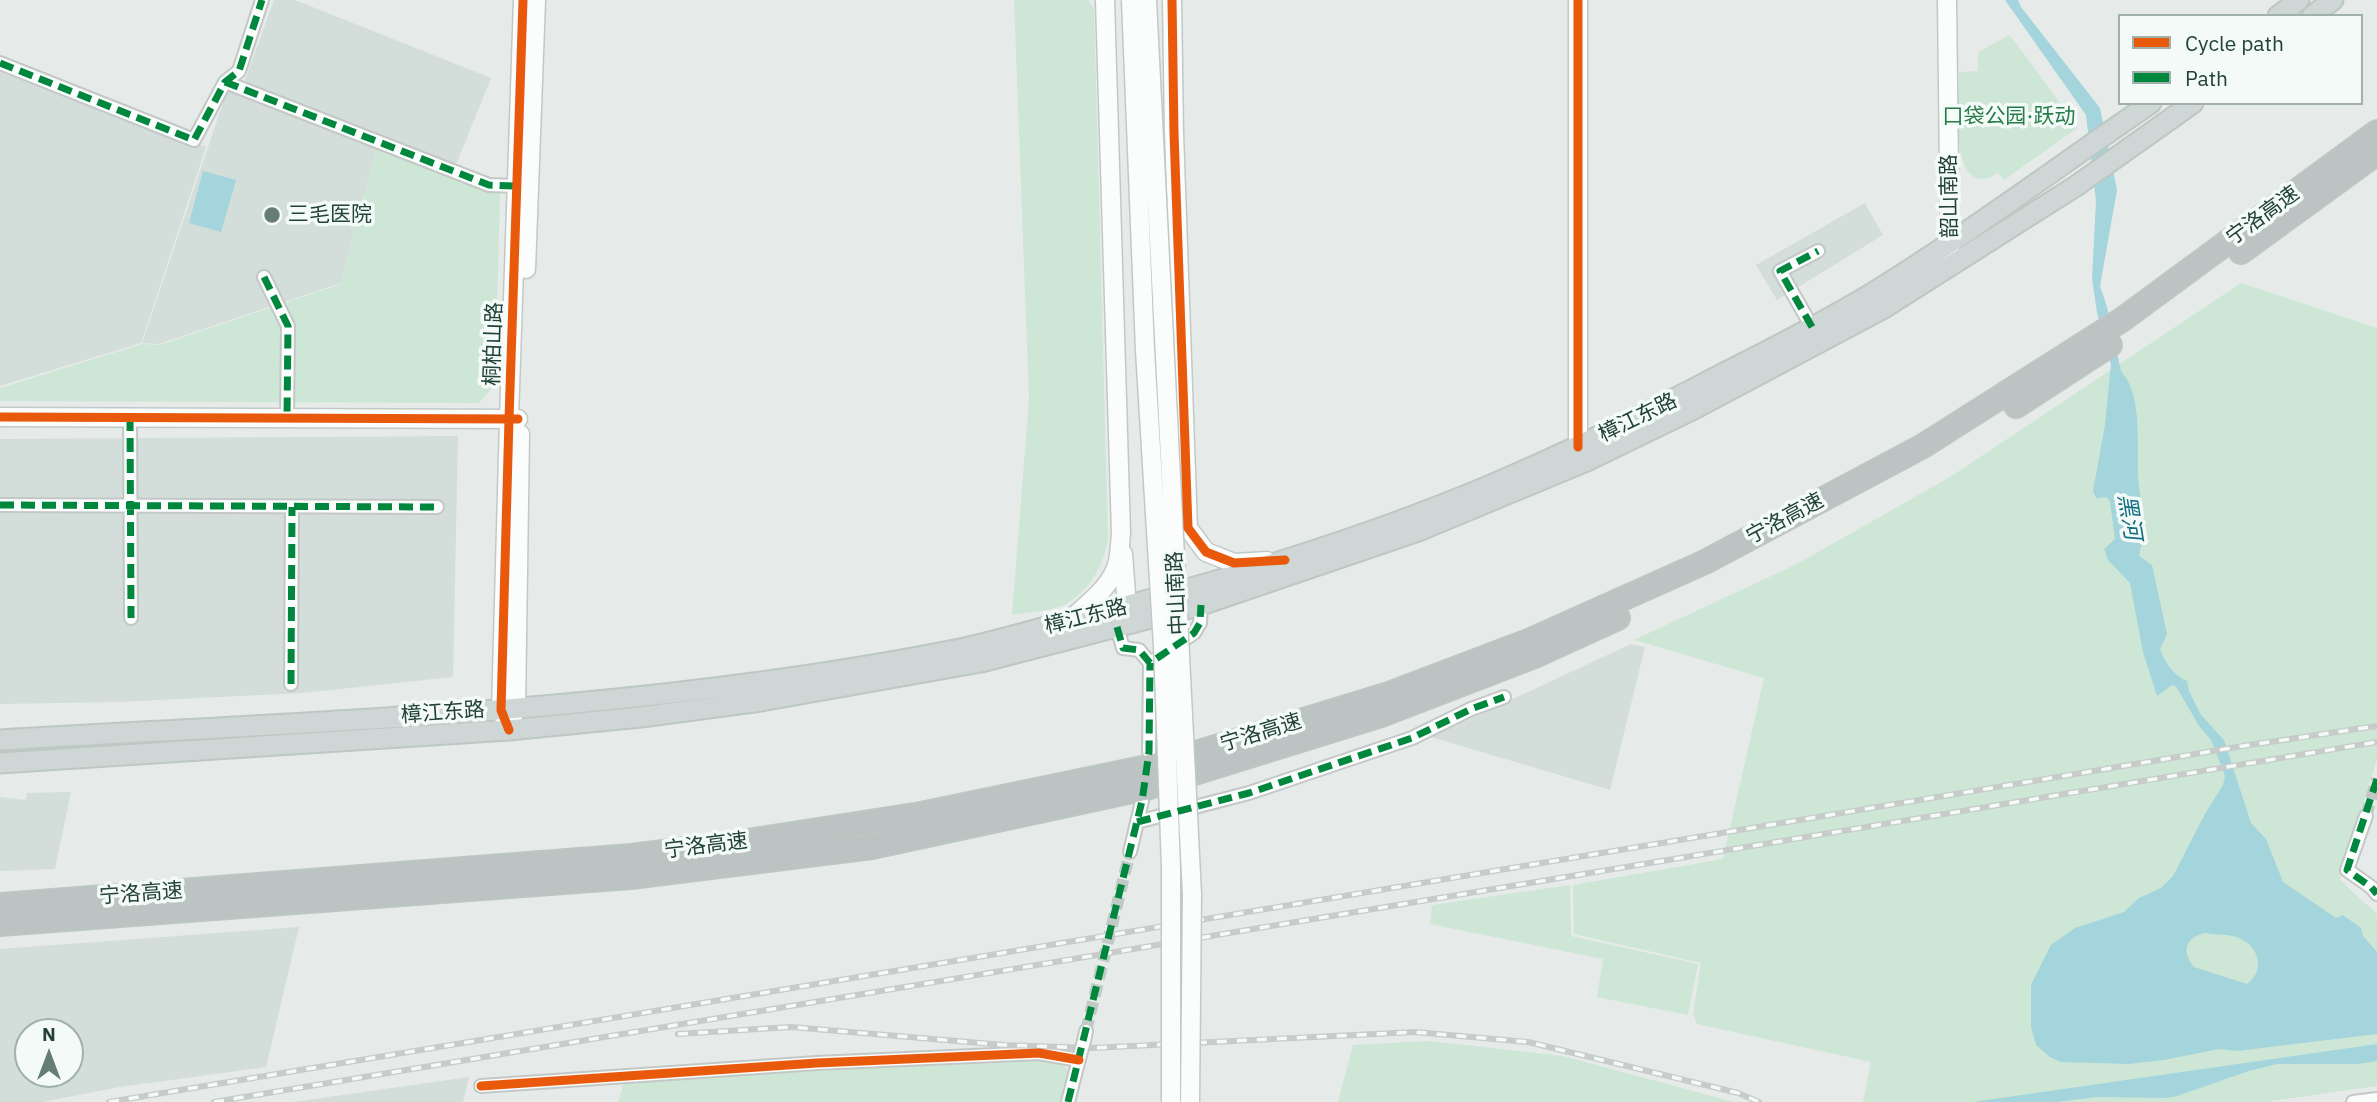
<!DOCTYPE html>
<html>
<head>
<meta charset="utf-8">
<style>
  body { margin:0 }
  #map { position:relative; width:2377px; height:1102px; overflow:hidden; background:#e6ebe9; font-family:"IBM Plex Sans",sans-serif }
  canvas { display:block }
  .legend { position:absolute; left:2118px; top:14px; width:245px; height:91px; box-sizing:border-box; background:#f4faf7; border:2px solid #a0b0ab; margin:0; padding:9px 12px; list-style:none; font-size:21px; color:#214139 }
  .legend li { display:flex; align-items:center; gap:14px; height:35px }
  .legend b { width:35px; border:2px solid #a0b0ab }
  .north { position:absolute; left:14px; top:1018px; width:70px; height:70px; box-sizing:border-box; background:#f4faf7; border:2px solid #a0b0ab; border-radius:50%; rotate:0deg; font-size:19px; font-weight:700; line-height:28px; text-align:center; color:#214139 }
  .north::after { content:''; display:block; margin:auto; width:24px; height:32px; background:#667c77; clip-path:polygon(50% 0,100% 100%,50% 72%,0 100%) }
</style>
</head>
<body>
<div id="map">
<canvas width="2377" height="1102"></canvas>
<ul class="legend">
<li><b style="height:9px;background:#e8590c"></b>Cycle path</li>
<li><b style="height:9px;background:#00873e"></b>Path</li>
</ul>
<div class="north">N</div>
</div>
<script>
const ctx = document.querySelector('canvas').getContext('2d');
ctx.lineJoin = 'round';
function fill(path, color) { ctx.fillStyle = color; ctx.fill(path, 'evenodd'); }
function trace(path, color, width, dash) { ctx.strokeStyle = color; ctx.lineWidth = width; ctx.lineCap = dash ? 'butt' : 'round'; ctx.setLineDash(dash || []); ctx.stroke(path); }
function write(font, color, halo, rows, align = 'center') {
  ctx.font = font + ' "IBM Plex Sans","Noto Sans SC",sans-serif'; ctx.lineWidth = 7; ctx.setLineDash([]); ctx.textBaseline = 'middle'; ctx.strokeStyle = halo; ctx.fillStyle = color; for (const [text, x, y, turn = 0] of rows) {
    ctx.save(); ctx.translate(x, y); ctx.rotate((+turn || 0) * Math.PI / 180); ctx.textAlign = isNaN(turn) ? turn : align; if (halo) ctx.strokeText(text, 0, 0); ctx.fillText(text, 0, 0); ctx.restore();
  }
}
fill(new Path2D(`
  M274 0H295L491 78 455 167 250 88 245 80Z
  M0 67 206 147 141 343 0 386Z
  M227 91 377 146 341 283 159 344 142 343Z
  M1865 203 1883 235 1777 300 1756 265Z
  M458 436 453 677 302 693 118 702 0 704V439Z
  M1631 644 1645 647 1610 790 1431 737Z
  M71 792 55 869 0 871V797L26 800 27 793Z
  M299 927 266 1067 120 1087 42 1102H0V949ZM28 1032H70V1074H28Z
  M469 1077 463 1102H293Z`), '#d3ddd9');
fill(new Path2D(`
  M1014 0H1088L1094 9 1108 537C1105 564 1090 590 1066 604 1054 611 1027 612 1012 615L1029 399Z
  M2010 35 2075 123 2076 129 2004 180 1998 173C1947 205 1959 96 1959 72L1978 71V52Z
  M377 147 480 188 500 193 495 384 479 403 0 401V388L142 344 160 345 341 284Z
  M2241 283 2377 328V759L2340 880 2377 914V1086L2265 1102H1863L1871 1062 1697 1024 1693 1014 1701 963 1574 934 1573 885 1723 859 1764 678 1634 640 1797 564 1950 477Z
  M1570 885 1571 936 1698 964 1688 1015 1597 997 1603 959 1430 924 1432 905Z
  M1429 1041 1563 1056 1734 1102H1338L1353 1045Z
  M1033 1058 1063 1065 1071 1074 1064 1102H618L624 1082Z`), '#cee6d5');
fill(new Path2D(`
  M2005 0H2018L2021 7 2100 108 2117 190 2100 286 2107 307 2121 371C2145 398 2135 453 2139 487 2140 501 2146 516 2145 530 2145 536 2140 547 2139 556L2152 565 2165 625 2167 634 2160 649C2166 664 2172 674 2187 681L2189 691 2201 715 2224 740 2251 823 2266 839 2283 882 2336 918 2343 915 2361 928 2363 936 2377 952V1034L2237 1051 2219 1049 2164 1060 2128 1064 2061 1062 2050 1057 2036 1045 2031 1027V985L2051 945 2075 928 2124 912 2139 898 2161 888 2173 876 2205 814 2223 785 2225 776 2211 740 2199 726 2176 686 2172 685 2157 696 2143 652 2130 583 2108 560 2104 549 2115 539 2110 502 2107 497 2096 498 2093 491 2105 425 2111 364 2097 313 2092 278 2096 201 2086 115ZM2204 933C2214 935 2224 934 2233 936 2257 942 2268 968 2247 984L2194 967C2181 951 2185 939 2204 933Z
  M203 171 236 180 221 232 189 223Z
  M2377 1044V1061L2358 1064H2277L2249 1071 2177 1096 2167 1098 2097 1097 2056 1102H1973Z`), '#a4d4dc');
trace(new Path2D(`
  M2366 816 2377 779
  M1086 1031 1130 852`), '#bfc9c6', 12, [12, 6]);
const street = new Path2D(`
  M0 63 194 140 225 82 239 71 262 0
  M225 82 489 185 517 186
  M264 277 288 326 287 418
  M1812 327 1780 271 1818 251
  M130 417 131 618
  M0 505 437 507
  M1117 627 1123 648 1139 650 1150 663 1194 633 1200 623 1201 605
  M291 684 292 507
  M1149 752 1150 663
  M2366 816 2347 870 2371 887 2377 894
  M1137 822 1249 793 1412 738 1471 709 1504 697
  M1130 852 1142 801
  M1084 1041 1086 1031
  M481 1086 817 1063 1039 1053 1079 1060
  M1068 1102 1080 1055
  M2353 1102 2377 1099`);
const secondary = new Path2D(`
  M1172 0 1174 133 1188 528 1206 552 1234 563 1267 561
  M1947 0 1950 255
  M526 269 536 0
  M0 417 518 419
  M1578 447V0
  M1123 554 1127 607
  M1070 620C1087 604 1113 586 1118 561 1120 552 1120 542 1121 533L1105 0
  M512 720 516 708 520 434
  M509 730 501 710 509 419 523 0`);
const primary = new Path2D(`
  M2278 16 2299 0
  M2312 16 2333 0
  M0 740C321 721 644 712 960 649 997 641 1034 630 1071 620 1211 585 1352 543 1486 487 1567 453 1646 414 1724 373 1772 349 1820 324 1866 297 1964 237 2056 168 2151 103
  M0 763 509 730 641 717 761 701 981 662 1201 605 1421 530 1587 461 1690 411 1884 308 2076 186 2193 103`);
const highway = new Path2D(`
  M2241 252 2377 153
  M2016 406 2110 345
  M0 905 631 856 728 844 921 814 1157 765 1389 694 1526 642 1705 562 1923 446 2123 319 2377 132
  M0 924 631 877 872 847 1146 788 1381 715 1537 655 1618 618`);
trace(street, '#c3c8c6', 16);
trace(secondary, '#c1c9c6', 21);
trace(primary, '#bdc7c4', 23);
trace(highway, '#bdc7c4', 26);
trace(street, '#fbfcfc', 12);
trace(secondary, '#fbfcfc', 18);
trace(primary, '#ced7d5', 19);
trace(highway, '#bbc4c2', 23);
const rail = new Path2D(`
  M678 1034 791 1027 1004 1045 1092 1048 1415 1032 1528 1042 1738 1093 1759 1102
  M109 1102 2243 746 2377 726
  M214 1102 2377 742`);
trace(rail, '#c7ccca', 6);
trace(rail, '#f4faf7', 3.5, [10]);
const streetBridge = new Path2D(`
  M1080 1055 1084 1041`);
const secondaryBridge = new Path2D(`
  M1131 0 1145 350 1163 646 1171 868V1102
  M1147 0 1192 894 1190 1102`);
trace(streetBridge, '#c3c8c6', 16, []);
trace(secondaryBridge, '#c1c9c6', 21, []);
trace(streetBridge, '#fbfcfc', 12);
trace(secondaryBridge, '#fbfcfc', 18);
trace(new Path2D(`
  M0 63 194 140 225 82 239 71 262 0
  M225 82 489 185 517 186
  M264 277 288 326 287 418
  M1812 327 1780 271 1818 251
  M130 417 131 618
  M0 505 437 507
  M1117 627 1123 648 1139 650 1150 663 1194 633 1200 623 1201 605
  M291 684 292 507
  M2377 779 2347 870 2371 887 2377 894
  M1137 822 1249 793 1412 738 1471 709 1504 697
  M1068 1102 1142 801 1149 752 1150 663`), '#00873e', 7, [14, 7]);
trace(new Path2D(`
  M1172 0 1174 133 1188 528 1206 552 1234 563 1285 560
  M0 417 518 419
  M1578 447V0
  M509 730 501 710 509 419 523 0
  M481 1086 817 1063 1039 1053 1079 1060`), '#e8590c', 9);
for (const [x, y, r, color] of [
  [272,215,9,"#667c77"]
]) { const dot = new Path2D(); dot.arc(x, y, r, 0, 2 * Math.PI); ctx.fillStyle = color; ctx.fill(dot); trace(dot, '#f4faf7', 2.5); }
write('21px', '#277c49', '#f4faf7', [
  ["口袋公园·跃动",2009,117]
]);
write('21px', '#214139', '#f4faf7', [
  ["韶山南路",1950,196,-91],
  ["宁洛高速",2263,216,-36],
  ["桐柏山路",494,344,-88],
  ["樟江东路",1638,418,-26],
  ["宁洛高速",1785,519,-28],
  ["中山南路",1177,593,-93],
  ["樟江东路",1086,617,-14],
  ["樟江东路",443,713,-4],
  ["宁洛高速",1261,733,-17],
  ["宁洛高速",706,846,-7],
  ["宁洛高速",141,894,-4]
]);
write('21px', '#214139', '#f4faf7', [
  ["三毛医院",288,215]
], 'left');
write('italic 23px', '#156f83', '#f4faf7', [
  ["黑河",2129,517,81]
]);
</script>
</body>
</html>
